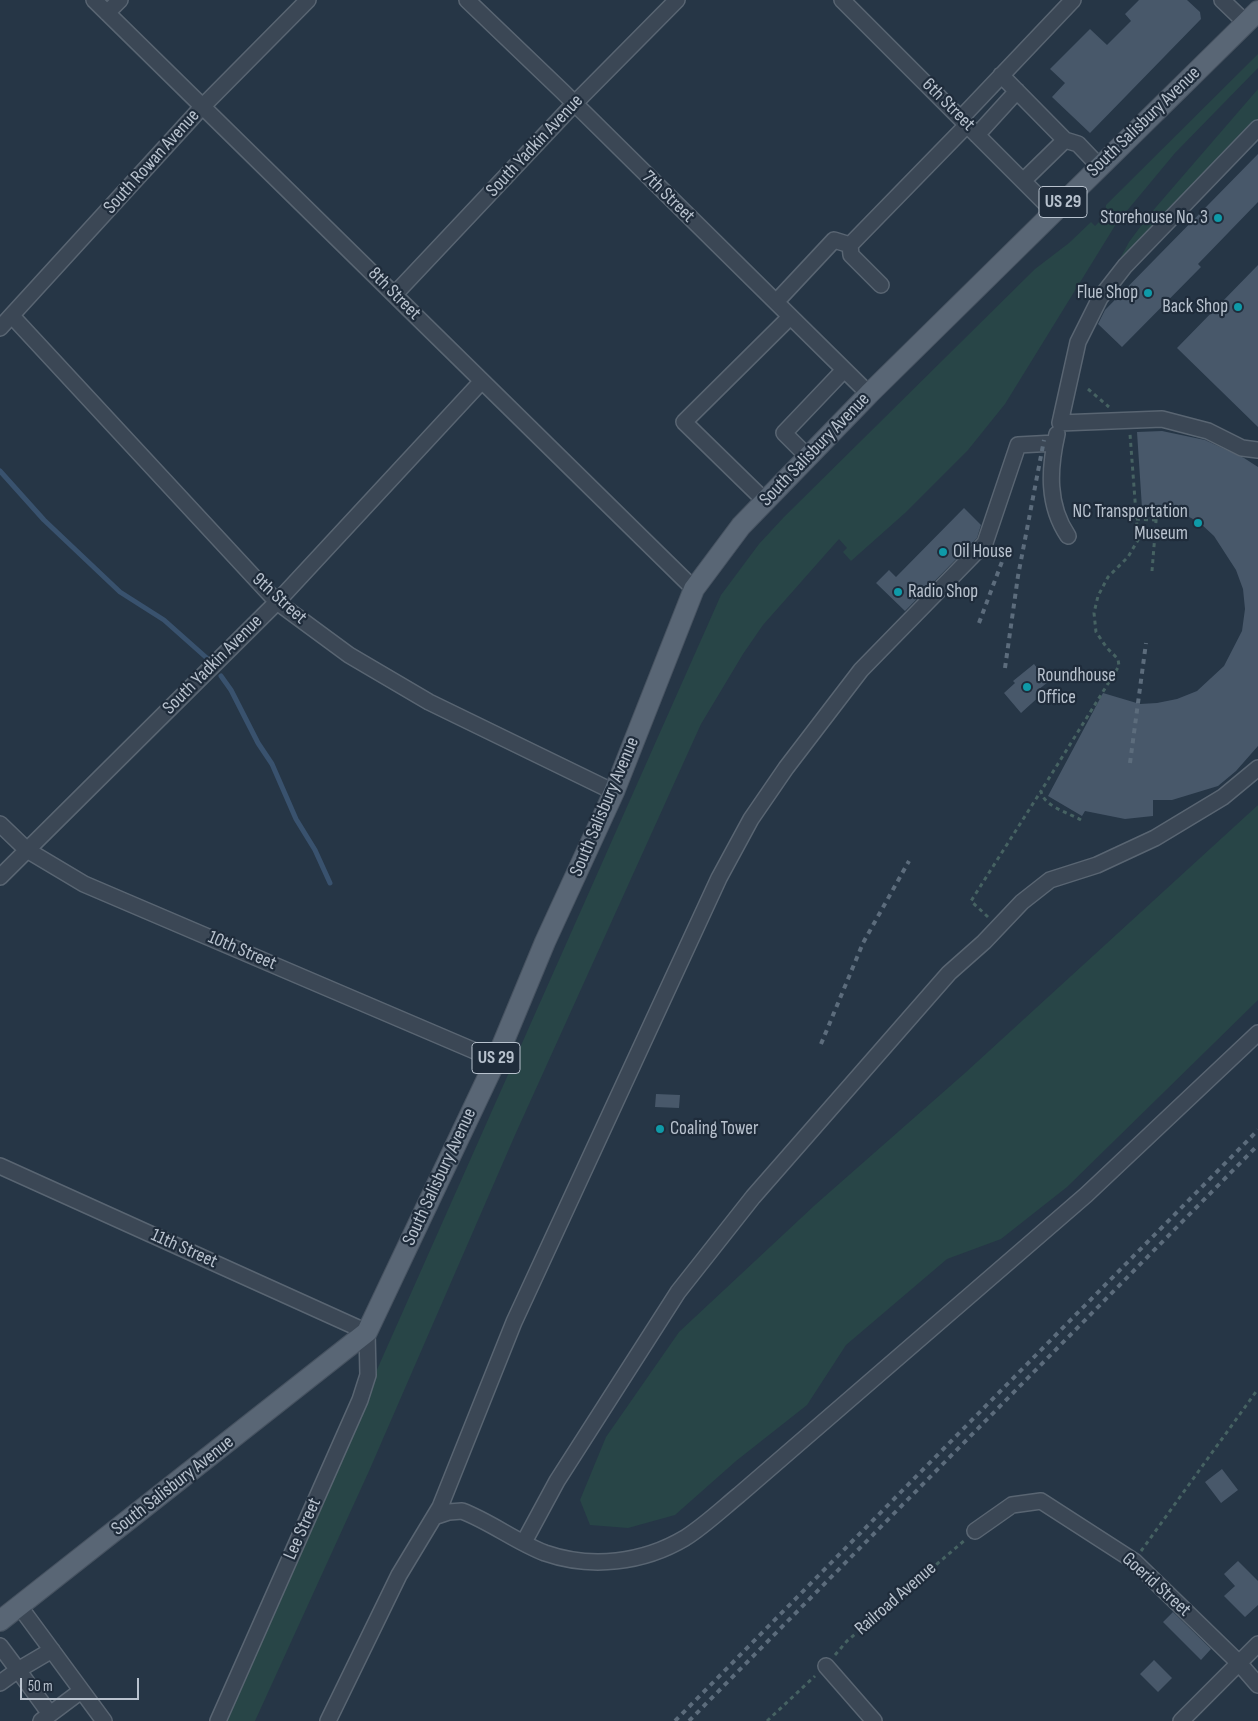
<!DOCTYPE html>
<html>
<head>
<meta charset="utf-8">
<style>
  body { margin:0 }
  #map { position:relative; width:1258px; height:1721px; overflow:hidden; background:#263646; font-family:"Sofia Sans Condensed",sans-serif }
  canvas { display:block }
  .scale { position:absolute; left:20px; top:1678px; width:119px; height:22px; box-sizing:border-box; border:2px solid #b8c2ce; border-top:0; padding-left:6px; font-size:15px; line-height:18px; white-space:nowrap; color:#b8c2ce; -webkit-text-stroke:4px #1f2c3b; paint-order:stroke }
</style>
</head>
<body>
<div id="map">
<canvas width="1258" height="1721"></canvas>
<div class="scale">50 m</div>
</div>
<script>
const ctx = document.querySelector('canvas').getContext('2d');
ctx.lineJoin = 'round';
function fill(path, color) { ctx.fillStyle = color; ctx.fill(path, 'evenodd'); }
function trace(path, color, width, dash) { ctx.strokeStyle = color; ctx.lineWidth = width; ctx.lineCap = dash ? 'butt' : 'round'; ctx.setLineDash(dash || []); ctx.stroke(path); }
function write(font, color, halo, rows, align = 'center') {
  ctx.font = font + ' "Sofia Sans Condensed",sans-serif'; ctx.lineWidth = 4.5; ctx.setLineDash([]); ctx.textBaseline = 'middle'; ctx.strokeStyle = halo; ctx.fillStyle = color; for (const [text, x, y, turn = 0] of rows) {
    ctx.save(); ctx.translate(x, y); ctx.rotate((+turn || 0) * Math.PI / 180); ctx.textAlign = isNaN(turn) ? turn : align; if (halo) ctx.strokeText(text, 0, 0); ctx.fillText(text, 0, 0); ctx.restore();
  }
}
fill(new Path2D(`
  M1258 54V68L1175 153 1116 224 1005 404 968 450 905 513 851 561 843 552 847 548 839 539 763 625 743 654 701 724 515 1135 369 1471 255 1721H221L721 595 759 544 784 517 1035 269 1069 243 1091 222 1095 226 1105 216 1106 205Z
  M1258 89V121L1104 288 1129 242 1150 214Z
  M1258 805V1000L1067 1187 1001 1239 947 1259 846 1345 807 1405 736 1461 675 1515 628 1528 590 1525 580 1500 606 1437 679 1332 815 1205 965 1073Z`), '#284547');
trace(new Path2D(`
  M0 471 44 520 120 592 164 620 209 660
  M221 676 231 690 258 743 272 764 296 819 315 850 330 883`), '#39526e', 5);
fill(new Path2D(`
  M1139 0H1187L1200 12 1201 19 1090 133 1052 97 1065 83 1050 69 1090 29 1107 45 1131 21 1125 14Z
  M1258 154V202L1198 264 1201 267 1122 347 1098 324 1105 310Z
  M1258 265V427L1177 348Z
  M1162 431 1205 440 1244 458 1258 467V746L1236 771 1218 786 1172 800H1153V816L1125 819 1085 811 1082 816 1048 796 1103 693 1140 704 1157 703 1177 699 1197 691 1224 666 1242 631 1245 609 1243 589 1236 570 1214 536 1200 523 1184 514 1161 509 1142 508 1137 432Z
  M964 508 981 525 977 538 905 611 876 583 889 570 896 577Z
  M1034 664 1048 682 1038 690 1042 694 1021 713 1004 693 1015 683 1013 681Z
  M656 1094 680 1095 679 1108 655 1107Z
  M1222 1469 1238 1490 1221 1503 1205 1482Z
  M1238 1561 1258 1581V1605L1245 1617 1224 1596 1235 1586 1224 1574Z
  M1173 1612 1211 1649 1201 1660 1163 1622Z
  M1154 1660 1172 1678 1158 1692 1140 1674Z`), '#48586a');
const minor = new Path2D(`
  M94 0 694 589
  M467 0 562 91 869 394
  M842 0 1053 211
  M1222 0 1246 23
  M107 13 120 0
  M1001 75 1065 140 1023 181
  M961 118 1073 0
  M1258 128 1125 266 1100 298 1078 342 1060 423 1162 419 1208 431 1242 448 1258 450
  M977 135 1017 91
  M1065 140 1078 144 1099 166
  M881 285 851 255 850 245 967 125
  M395 294 574 104 677 0
  M776 302 834 240 850 245
  M12 316 277 602 349 655 429 702 614 792
  M0 328 202 107 308 0
  M1057 434C1049 469 1047 505 1068 536
  M808 457 784 433 844 370
  M765 501 684 422 790 317
  M0 824 27 850 84 884 496 1060
  M0 877 277 602 481 382
  M0 1166 367 1332 368 1375 360 1400 218 1721
  M434 1517 449 1512 462 1511C491 1522 516 1542 545 1553 591 1569 643 1563 685 1538 704 1526 722 1509 739 1495L1086 1195 1258 1033
  M975 1531 1012 1505 1041 1501 1134 1561 1239 1663 1258 1685
  M524 1542 557 1481 678 1292 753 1197 949 973 984 942 1022 902 1050 880 1097 865 1155 838 1223 797 1258 768
  M20 1607 104 1721
  M0 1646 18 1670 0 1683
  M826 1666 874 1721
  M50 1714 18 1670 52 1650
  M41 1721 81 1691
  M328 1721 399 1575 440 1507 514 1322 719 878 751 819 786 768 861 670 985 543 1018 445 1055 443
  M1181 1721 1258 1644`);
const major = new Path2D(`
  M0 1621 367 1332 496 1060 545 942 614 792 694 589 741 526 869 394 1258 11`);
trace(minor, '#596572', 18);
trace(major, '#475361', 22);
trace(new Path2D(`
  M1088 389 1109 407
  M1136 519 1155 520
  M1152 571 1157 509
  M1081 820C1069 813 1043 806 1041 791L1119 666 1118 659 1107 648 1096 632 1094 613 1098 596 1108 577 1128 557 1138 540 1130 434
  M988 917 971 901 1041 791
  M1141 1551 1258 1389
  M835 1655 847 1641 965 1540
  M767 1721 815 1676`), '#466262', 3, [4, 4]);
trace(minor, '#3b4755', 15);
trace(major, '#596675', 20);
trace(new Path2D(`
  M979 623 1006 551
  M1005 668 1018 576 1044 440
  M1130 763 1146 643
  M821 1044 863 943 909 861
  M675 1721 1258 1130
  M689 1721 1258 1145`), '#5c6c7c', 4, [5, 5]);
for (const [x, y, r, color] of [
  [1218,218,5,"#0f9aa8"],
  [1148,293,5,"#0f9aa8"],
  [1238,307,5,"#0f9aa8"],
  [1198,523,5,"#0f9aa8"],
  [943,552,5,"#0f9aa8"],
  [898,592,5,"#0f9aa8"],
  [1027,687,5,"#0f9aa8"],
  [660,1129,5,"#0f9aa8"]
]) { const dot = new Path2D(); dot.arc(x, y, r, 0, 2 * Math.PI); ctx.fillStyle = color; ctx.fill(dot); trace(dot, '#1f2c3b', 2); }
for (const [x, y, w] of [
  [1063,202,48],
  [496,1058,48]
]) { const box = new Path2D(); box.roundRect(x - w / 2, y - 15.5, w, 31, 4); ctx.fillStyle = '#1f2c3b'; ctx.fill(box); trace(box, '#b8c2ce', 1); }
write('bold 18px', '#b8c2ce', null, [
  ["US 29",1063,202],
  ["US 29",496,1058]
]);
write('19px', '#b8c2ce', '#1f2c3b', [
  ["6th Street",948,105,45],
  ["South Salisbury Avenue",1144,122,-44],
  ["South Yadkin Avenue",535,146,-47],
  ["South Rowan Avenue",152,162,-48],
  ["7th Street",668,197,44],
  ["8th Street",394,294,45],
  ["South Salisbury Avenue",815,450,-46],
  ["9th Street",279,599,42],
  ["South Yadkin Avenue",213,665,-45],
  ["South Salisbury Avenue",605,807,-67],
  ["10th Street",242,951,23],
  ["South Salisbury Avenue",440,1177,-65],
  ["11th Street",184,1249,24],
  ["South Salisbury Avenue",173,1486,-38],
  ["Lee Street",303,1529,-66],
  ["Goerid Street",1156,1585,42],
  ["Railroad Avenue",896,1599,-41]
]);
write('19px', '#b8c2ce', '#1f2c3b', [
  ["Storehouse No. 3",1208,218],
  ["Flue Shop",1138,293],
  ["Back Shop",1228,307],
  ["NC Transportation",1188,512],
  ["Museum",1188,534],
  ["Oil House",953,552,"left"],
  ["Radio Shop",908,592,"left"],
  ["Roundhouse",1037,676,"left"],
  ["Office",1037,698,"left"],
  ["Coaling Tower",670,1129,"left"]
], 'right');
</script>
</body>
</html>
